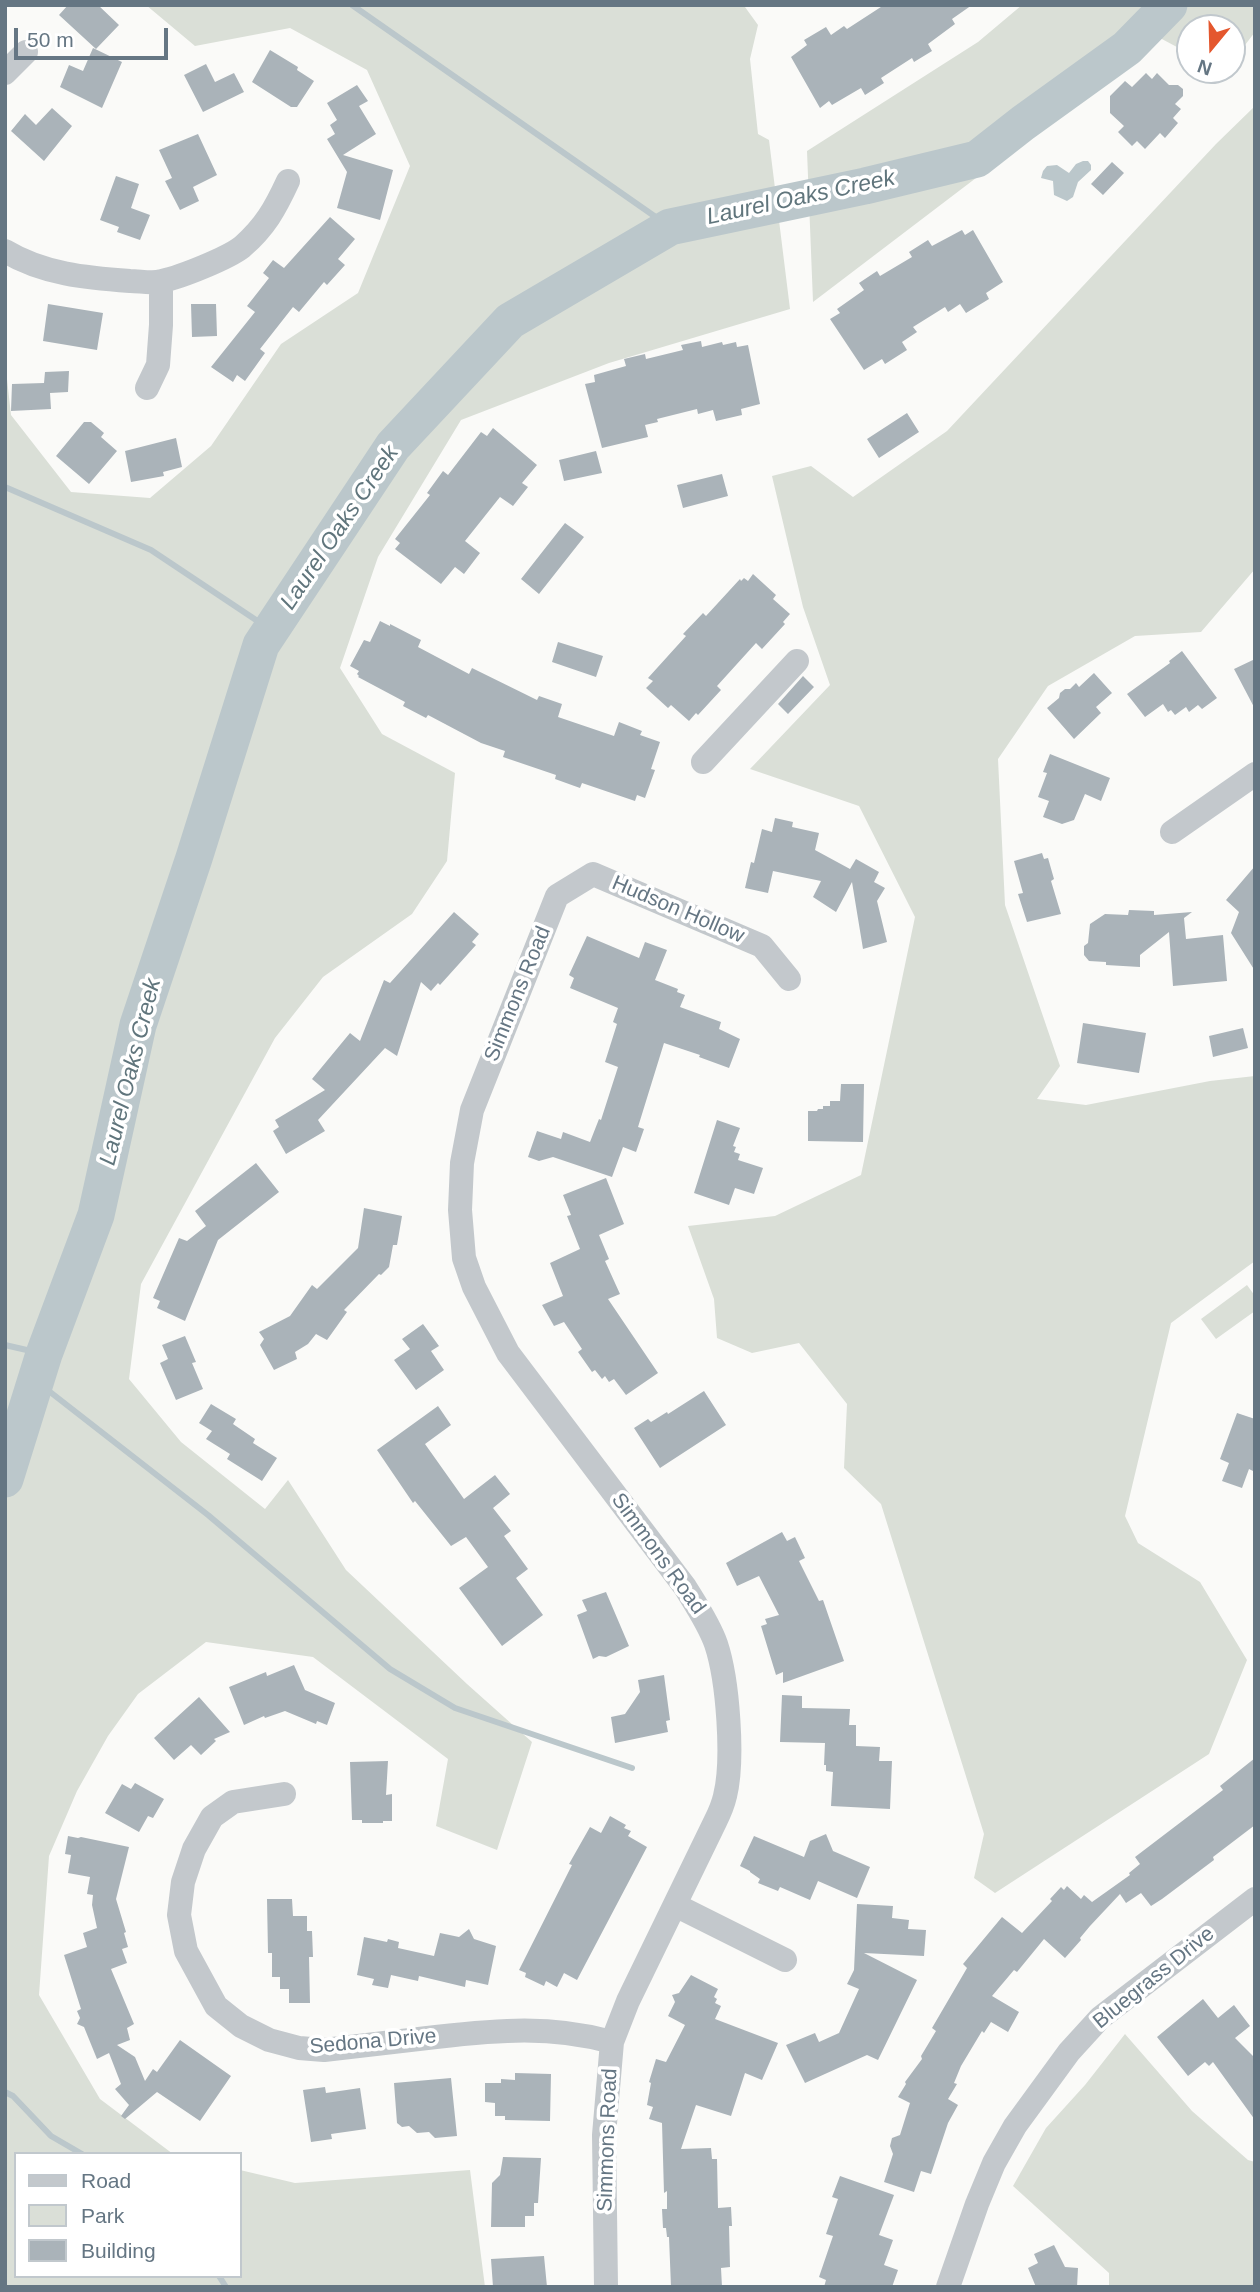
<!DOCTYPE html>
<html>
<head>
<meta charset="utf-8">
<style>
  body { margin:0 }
  #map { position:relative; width:1260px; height:2292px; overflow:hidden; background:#fafaf8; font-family:Helvetica,sans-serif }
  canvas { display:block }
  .frame { position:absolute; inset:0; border:7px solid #657683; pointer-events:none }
  .legend { position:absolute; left:14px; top:2152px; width:228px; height:126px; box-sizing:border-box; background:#fff; border:2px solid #c1c8cd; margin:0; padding:9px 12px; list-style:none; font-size:21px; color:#657683 }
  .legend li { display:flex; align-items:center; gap:14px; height:35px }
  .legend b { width:35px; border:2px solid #c1c8cd }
  .north { position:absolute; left:1176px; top:14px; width:70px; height:70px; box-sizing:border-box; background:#fff; border:2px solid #c1c8cd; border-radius:50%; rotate:199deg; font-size:19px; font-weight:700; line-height:28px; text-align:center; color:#657683 }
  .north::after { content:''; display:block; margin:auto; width:24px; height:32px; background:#e4572e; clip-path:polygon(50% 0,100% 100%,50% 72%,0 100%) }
  .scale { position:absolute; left:14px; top:28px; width:154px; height:32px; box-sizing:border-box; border:4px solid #657683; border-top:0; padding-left:9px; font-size:21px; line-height:24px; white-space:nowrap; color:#657683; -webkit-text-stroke:5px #fff; paint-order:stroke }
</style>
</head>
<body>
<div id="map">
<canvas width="1260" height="2292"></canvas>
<div class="frame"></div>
<ul class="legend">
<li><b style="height:9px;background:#c3c8cc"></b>Road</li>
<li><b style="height:19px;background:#dadfd7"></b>Park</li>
<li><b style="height:19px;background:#aab3b9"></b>Building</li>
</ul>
<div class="north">N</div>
<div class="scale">50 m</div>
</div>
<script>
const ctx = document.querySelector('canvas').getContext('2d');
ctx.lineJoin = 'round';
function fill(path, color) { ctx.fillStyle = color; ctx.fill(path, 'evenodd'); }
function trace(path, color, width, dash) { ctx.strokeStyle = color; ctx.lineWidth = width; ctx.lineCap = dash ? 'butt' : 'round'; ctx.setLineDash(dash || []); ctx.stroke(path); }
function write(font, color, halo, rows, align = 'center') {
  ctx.font = font + ' Helvetica,sans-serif'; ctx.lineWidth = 7; ctx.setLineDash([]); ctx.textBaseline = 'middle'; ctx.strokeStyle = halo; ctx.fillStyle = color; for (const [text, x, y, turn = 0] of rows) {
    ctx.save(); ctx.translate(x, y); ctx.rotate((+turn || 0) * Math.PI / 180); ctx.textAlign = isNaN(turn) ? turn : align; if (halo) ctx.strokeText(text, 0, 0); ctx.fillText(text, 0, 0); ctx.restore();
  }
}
fill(new Path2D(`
  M146 5H747L745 7 758 25 750 59 758 134 769 140 790 309 609 363 461 420 378 557 340 668 382 734 455 773 447 861 412 914 323 977 275 1038 141 1284 129 1379 181 1442 265 1509 288 1480 346 1570 467 1684 532 1742 497 1850 436 1826 448 1759 313 1657 206 1642 138 1694 108 1736 77 1791 49 1856 39 1995 100 2099 173 2154H16V2276H240V2170L295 2183 470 2170 485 2287H5V361L11 415 71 492 150 498 211 446 281 344 358 293 410 166 367 70 290 28 195 46Z
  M1022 5H1255V32L1232 62V28H1190V54L1160 38 813 302 807 151 978 42Z
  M1255 106V569L1201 632 1135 636 1048 686 998 759 1005 905 1060 1066 1037 1099 1086 1105 1210 1081 1255 1076V1261L1171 1323 1125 1516 1138 1543 1200 1582 1247 1660 1209 1754 995 1893 974 1878 984 1834 881 1504 844 1468 847 1404 799 1343 752 1353 717 1338 714 1299 688 1226 775 1216 861 1175 915 917 859 806 750 769 830 685 803 607 772 476 811 466 853 497 947 431 1216 144Z
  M1247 1285 1255 1296V1311L1216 1339 1201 1319Z
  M1125 2034 1192 2111 1248 2160 1255 2162V2287H1109V2273L1013 2186 1046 2128 1085 2085Z`), '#dadfd7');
fill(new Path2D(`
  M1083 161H1088L1091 165V170L1078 182 1073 197 1067 201 1054 195 1053 181 1041 178 1043 171 1047 166 1057 165 1069 173 1076 164Z`), '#bbc7cb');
trace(new Path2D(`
  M352 5 670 227
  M5 487 151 550 271 630
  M5 1345 44 1354
  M36 1381 208 1515 390 1669 455 1708 632 1768
  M5 2092 13 2096 51 2136 82 2154
  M219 2276 226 2287`), '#bbc7cb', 6);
trace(new Path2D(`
  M5 1479 44 1354 96 1215 138 1025 194 858 261 645 393 446 510 321 670 227 865 186 977 159 1023 123 1127 48 1169 5`), '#bbc7cb', 37);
fill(new Path2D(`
  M68 5H98L119 25 96 49 59 15Z
  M884 5H972L952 19 955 24 928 44 932 51 914 62 912 58 881 78 884 83 865 95 861 88 832 105 829 101 820 108 791 57 807 45 804 40 826 27 831 35 844 26 847 29Z
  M93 48 122 62 102 108 60 87 69 65 83 71Z
  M270 50 298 67 297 70 314 81 297 107H291L252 82Z
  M206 64 215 82 234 73 244 92 203 112 184 75Z
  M1146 73 1152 79 1157 73 1169 85H1178L1183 89V96L1175 104 1181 109 1173 118 1178 123 1165 138 1160 133 1145 149 1137 141 1132 146 1118 132 1124 126 1110 113V96L1125 81 1132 87Z
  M357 85 368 101 359 106 376 134 343 155 393 170 380 220 337 208 347 172 327 139 335 134 330 125 337 120 327 103Z
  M52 108 72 126 44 161 11 131 25 114 36 125Z
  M198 134 217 175 193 187 199 201 180 210 165 181 172 178 159 150Z
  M1112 162 1124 173 1103 195 1091 184Z
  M116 176 139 184 131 208 150 215 140 240 117 232 119 227 100 220Z
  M330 217 355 239 338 259 345 265 327 285 324 282 299 312 293 307 260 349 265 353 245 381 237 375 233 382 211 367 255 312 247 306 269 278 263 273 273 260 284 268Z
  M962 230 965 235 973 230 1003 282 986 293 989 299 966 313 960 304 948 312 945 307 913 327 917 332 902 342 907 350 885 364 882 359 864 370 830 319 840 313 837 309 864 290 859 283 877 271 880 276 912 257 909 252 928 240 932 246Z
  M48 304 103 313 97 350 43 341Z
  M191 304H216L217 336 192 337Z
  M701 341 702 347 722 342 723 345 736 342 737 347 748 345 760 404 741 409 742 415 716 421 713 410 698 414 697 409 657 419 658 422 645 425 648 437 602 448 585 384 595 382 594 375 626 366 624 359 645 354 646 359 683 350 681 345Z
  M69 371 68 392 50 393 51 409 11 411 12 384 44 383 45 372Z
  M907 413 919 432 879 458 867 439Z
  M84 422H91L104 433 101 437 117 451 89 484 56 456Z
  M493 428 537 465 522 483 528 487 513 506 500 497 465 541 480 553 464 574 455 567 441 584 395 549 400 543 395 539 430 495 427 493 443 471 448 475 481 432 487 436Z
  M176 438 182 467 163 472 164 476 131 482 125 451Z
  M596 451 602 473 564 481 559 460Z
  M722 474 728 496 683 508 677 485Z
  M565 523 584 537 539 594 521 579Z
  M753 574 776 595 773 599 790 614 783 622 785 624 762 649 756 643 717 686 721 690 698 715 696 713 689 721 671 705 668 708 646 688 653 681 648 678 686 636 683 634 703 613 706 616 740 579 741 581 744 578 748 581Z
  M380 621 390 626V624L421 640 418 647 469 674 472 668 537 700 539 696 562 704 558 717 614 736 619 722 642 731 640 735 660 742 651 769 655 770 645 798 637 795 635 801 582 783 580 788 555 779 556 775 503 757 505 751 481 743 428 715 426 718 403 706 405 702 358 677 359 676 357 674 359 671 350 666 364 640 370 642Z
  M558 642 603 656 596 677 552 662Z
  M1182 651 1217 698 1202 709 1198 705 1189 712 1186 707 1175 715 1171 710 1168 712 1163 704 1145 717 1127 694 1170 663 1169 661Z
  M1255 659V709L1234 669Z
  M1094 673 1112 693 1096 707 1101 713 1074 739 1047 708 1059 698 1060 693 1065 689H1070L1076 683 1079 687Z
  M803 676 814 687 788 714 778 704Z
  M1050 754 1110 778 1101 801 1085 794 1074 820 1062 824 1043 817 1049 801 1038 797 1047 773 1043 772Z
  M775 818 793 822 792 827 819 833 815 850 850 869 856 859 879 872 874 882 885 888 877 901 887 942 863 949 852 882 836 912 813 897 821 881 773 871 768 893 745 888 751 862 754 863 762 829 772 832Z
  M1042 853 1044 859 1048 858 1054 879 1051 881 1061 914 1027 922 1018 894 1023 893 1014 861Z
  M1255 866V971L1231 933 1239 912 1226 900Z
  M1129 910 1154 911V915L1192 912 1184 918 1186 939 1223 935 1227 981 1173 986 1169 932 1140 955V967L1106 965V962L1089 961 1084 955V946L1088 943 1090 924 1105 914 1128 915Z
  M454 912 479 934 472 942 476 945 440 985 438 983 431 991 421 982 397 1056 385 1048 318 1120 325 1131 286 1154 273 1131 279 1127 275 1120 325 1090 312 1079 350 1033 360 1041 384 980 390 983Z
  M587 936 639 958 645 942 667 950 655 980 678 989 677 992 685 995 680 1007 721 1022 719 1029 740 1039 729 1068 699 1057 700 1055 664 1043 638 1127 644 1129 636 1152 623 1147 612 1177 553 1157 539 1161 528 1157 537 1131 561 1139 563 1132 590 1142 599 1119 601 1120 618 1067 605 1062 617 1024 613 1022 618 1008 570 988 574 978 569 975Z
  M1083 1023 1146 1033 1139 1073 1077 1063Z
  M1243 1028 1248 1048 1213 1057 1209 1036Z
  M841 1084H864L863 1142 808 1141V1111H817L818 1109H823V1106H830V1101H840Z
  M717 1120 740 1128 733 1146 736 1147 734 1152 740 1154 738 1160 763 1168 754 1194 735 1188 729 1205 694 1193Z
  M256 1163 279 1192 218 1240 185 1321 157 1308 160 1301 153 1298 179 1238 187 1241 206 1226 195 1211Z
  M606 1178 624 1224 599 1235 609 1259 605 1261 620 1294 608 1299 658 1373 626 1395 614 1379 609 1382 605 1376 602 1379 595 1370 592 1372 578 1352 582 1349 564 1322 554 1326 542 1305 563 1296 550 1263 580 1249 567 1216 571 1215 563 1195Z
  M364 1208 402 1216 397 1245H393L389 1267 381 1275 379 1274 344 1310 347 1312 327 1340 316 1334 308 1344 295 1352 297 1359 274 1370 260 1345 264 1339 259 1332 290 1316 312 1285 317 1289 358 1248Z
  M423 1324 439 1346 431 1351 444 1370 416 1390 394 1360 410 1349 402 1339Z
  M185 1336 196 1362 192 1363 203 1389 176 1400 160 1363 168 1359 162 1345Z
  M704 1391 726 1425 660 1468 634 1428 648 1419 651 1422 667 1412 668 1414Z
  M211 1404 236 1419 233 1424 255 1439 253 1443 277 1458 262 1481 227 1459 230 1454 206 1439 212 1431 199 1423Z
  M438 1406 451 1425 425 1444 464 1499 495 1475 510 1494 493 1508 511 1531 504 1536 528 1569 516 1578 543 1615 502 1646 459 1588 488 1567 466 1537 451 1546 415 1501 413 1503 377 1450Z
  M1237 1413 1255 1419V1472L1249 1469 1242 1488 1222 1481 1229 1463 1220 1459Z
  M782 1532 787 1541 795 1537 805 1558 799 1561 819 1601 823 1600 844 1661 783 1683V1672L776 1675 761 1626 767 1624 765 1619 779 1615 759 1576 737 1586 726 1563Z
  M606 1592 629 1646 606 1657 599 1656 593 1659 577 1615 587 1611 582 1600Z
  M294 1665 305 1690 335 1703 327 1725 317 1721 316 1724 285 1711 265 1718 264 1716 244 1725 229 1687 266 1672 267 1676Z
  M664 1675 670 1720 666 1721 668 1732 615 1743 611 1717 625 1714 640 1692 638 1680Z
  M782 1695 802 1696V1708L850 1709 849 1725H856V1746L880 1747 879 1761H892L890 1809 831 1806 833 1772 826 1771V1765H824L825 1743 780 1742Z
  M199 1697 230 1732 214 1739 216 1741 201 1755 191 1745 174 1760 154 1738Z
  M1255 1758V1825L1213 1857 1214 1860 1162 1899 1151 1906 1141 1893 1126 1903 1120 1894 1090 1926 1080 1938 1081 1940 1065 1958 1044 1939 1017 1972 1014 1970 992 1996 1019 2012 1008 2032 991 2022 984 2033 982 2031 961 2066 954 2083 957 2084 948 2099 958 2105 948 2123 931 2174 921 2171 914 2192 884 2182 893 2154 890 2146 892 2138 900 2135 910 2103 898 2097 906 2084 905 2082 922 2059 921 2056 936 2031 932 2028 967 1968 963 1964 1002 1917 1022 1933 1052 1901 1050 1899 1061 1887 1064 1890 1067 1886 1081 1899 1084 1895 1092 1902 1130 1875 1129 1873 1140 1864 1135 1857 1223 1790 1220 1786Z
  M388 1761 386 1795 392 1794V1821H383V1823H362V1820H352L350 1762Z
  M135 1783 164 1799 153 1818 148 1816 139 1832 105 1813 122 1784 131 1789Z
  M610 1816 626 1825 624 1828 631 1831 628 1836 647 1847 577 1980 564 1973 557 1987 546 1981 544 1986 525 1977 526 1973 519 1970 572 1865 569 1864 590 1827 601 1833Z
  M826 1834 833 1851 870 1867 857 1898 818 1881 810 1900 780 1887 778 1891 758 1883 760 1879 750 1872V1871L740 1866 754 1836 804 1857 810 1841Z
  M68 1836 78 1838 81 1837 129 1847 116 1899 126 1932 124 1933 128 1947 122 1949 127 1963 111 1969 134 2024 127 2028 130 2040 117 2045 135 2057 145 2081 153 2069 157 2072 180 2040 231 2076 200 2121 157 2092 125 2119 121 2116 129 2105 115 2089 121 2084 109 2053 97 2059 84 2027 77 2024 80 2018 77 2011 81 2009 64 1955 87 1947 83 1933 97 1928 92 1905 93 1895 87 1894 90 1877 68 1873 71 1855 65 1854Z
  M267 1899H292L293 1916H307V1931H312L313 1957H309L310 2003H289V1989H280V1977H272V1953H268Z
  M857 1904 893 1906 892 1918 909 1920 908 1929 926 1930 924 1956 864 1953 917 1980 878 2060 867 2055 805 2083 786 2045 815 2033 819 2042 839 2033 859 1989 847 1984 854 1970Z
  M469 1929 474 1939 496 1946 488 1985 466 1980 465 1987 419 1976 418 1981 391 1975 388 1988 372 1985 374 1979 357 1975 364 1937 387 1942 388 1939 399 1942 398 1948 434 1956 440 1933 459 1937Z
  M691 1975 718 1989 714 1997 717 1999 715 2003 721 2006 715 2019 778 2043 762 2080 745 2073 731 2116 696 2105 681 2149 711 2148 712 2159H717L718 2208 731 2207 732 2226H729L730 2267 721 2268 722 2287H671L669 2237H667L666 2228H663L662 2209H667V2191L664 2193 662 2123 649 2119 653 2107 647 2105 651 2083 649 2082 656 2059 666 2062 685 2025 668 2016 675 2002 672 1995 679 1993Z
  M1203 1999 1218 2018 1234 2005 1250 2026 1235 2038 1255 2058V2120L1213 2062 1209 2066 1205 2062 1188 2076 1157 2037Z
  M515 2073 551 2074 550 2121 505 2120V2116H495V2103L485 2102V2083H501V2079L515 2080Z
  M451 2078 457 2136 435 2138 429 2132 417 2133 409 2126 402 2127 397 2123 394 2083Z
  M325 2087 326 2093 360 2088 366 2129 331 2134 332 2139 311 2142 303 2090Z
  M503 2157 541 2158 538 2203H534V2216H525V2227H491L492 2183 500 2175Z
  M840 2176 894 2195 879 2235 893 2240 884 2265 898 2270 892 2287H824L826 2280 819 2277 833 2236 826 2234 838 2199 832 2197Z
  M1054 2245 1065 2267 1078 2268 1077 2287H1036L1028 2268 1038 2263 1034 2254Z
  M544 2256 547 2287H493L491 2259Z`), '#aab3b9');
trace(new Path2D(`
  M5 73 26 52
  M5 251C43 274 87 278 130 281 140 281 153 284 162 281 181 277 228 258 242 247 265 227 275 209 288 181
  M147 388 158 365 161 325V282
  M703 762 797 661
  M1172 832 1255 774
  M284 1794 233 1802 212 1817 194 1849 183 1882 179 1915 186 1951 216 2006 241 2026 269 2040 299 2048 324 2050C361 2046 399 2041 436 2037 498 2030 551 2025 612 2042
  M675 1905 785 1960
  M606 2287 604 2135 612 2042 628 2001 715 1822C719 1814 723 1805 725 1796 734 1760 728 1680 716 1644 709 1624 696 1605 685 1587L508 1353 474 1287 464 1258 460 1210 462 1163 472 1110 557 896 593 874 762 946 789 979
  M948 2287 977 2204 994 2163 1015 2126 1069 2052 1100 2018 1255 1899`), '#c3c8cc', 24);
write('21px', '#657683', '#fff', [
  ["Hudson Hollow",678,910,23],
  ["Simmons Road",518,994,-68],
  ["Simmons Road",658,1554,54],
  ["Bluegrass Drive",1154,1978,-39],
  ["Sedona Drive",373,2042,-5],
  ["Simmons Road",608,2140,-88]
]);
write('italic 23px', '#60757c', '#fff', [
  ["Laurel Oaks Creek",801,198,-12],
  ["Laurel Oaks Creek",340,528,-56],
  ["Laurel Oaks Creek",131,1072,-76]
]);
</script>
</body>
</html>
